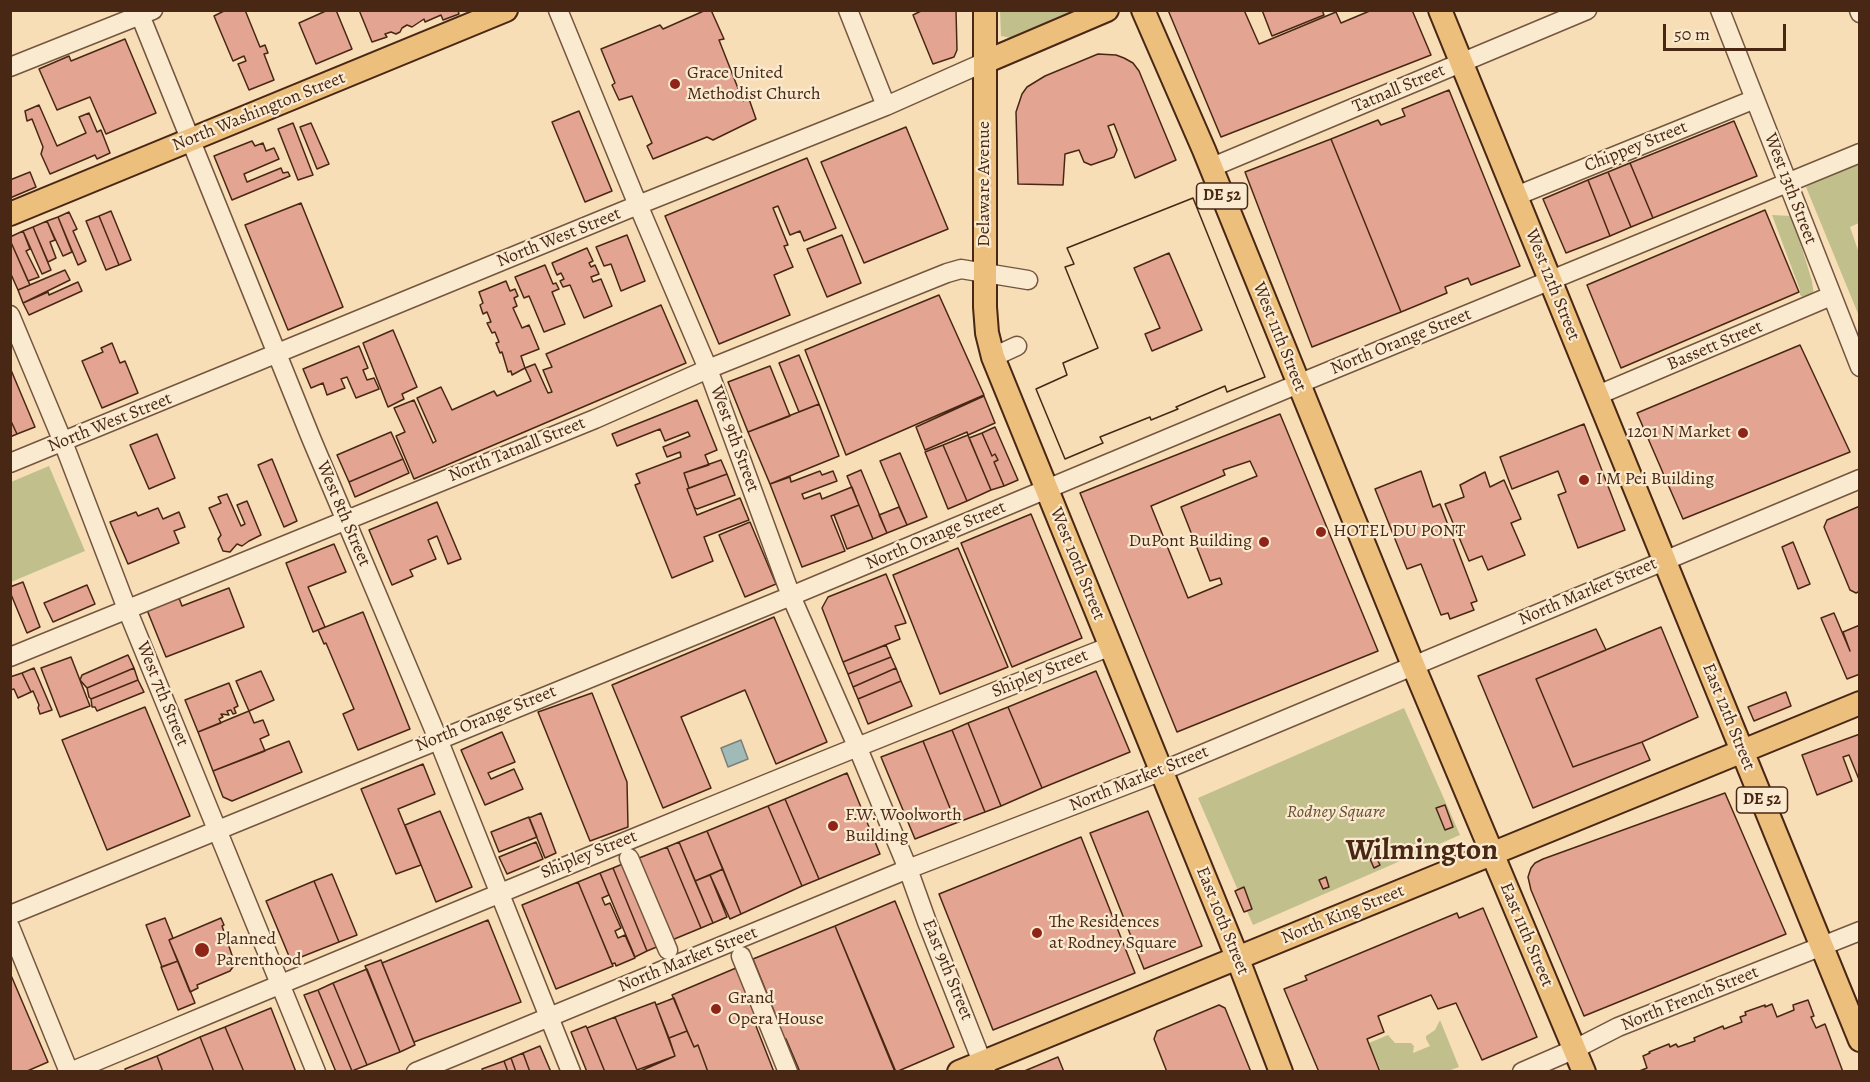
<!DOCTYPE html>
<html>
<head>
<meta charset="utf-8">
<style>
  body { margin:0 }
  #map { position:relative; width:1870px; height:1082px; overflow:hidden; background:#f7deb7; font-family:Alegreya,serif }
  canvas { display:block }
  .frame { position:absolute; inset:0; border:12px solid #492715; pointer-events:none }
  .scale { position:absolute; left:1663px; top:24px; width:123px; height:27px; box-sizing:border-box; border:3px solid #492715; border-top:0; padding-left:8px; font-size:18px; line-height:21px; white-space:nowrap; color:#492715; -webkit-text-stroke:4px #faead0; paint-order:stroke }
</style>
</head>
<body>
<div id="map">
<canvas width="1870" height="1082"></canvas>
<div class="frame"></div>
<div class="scale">50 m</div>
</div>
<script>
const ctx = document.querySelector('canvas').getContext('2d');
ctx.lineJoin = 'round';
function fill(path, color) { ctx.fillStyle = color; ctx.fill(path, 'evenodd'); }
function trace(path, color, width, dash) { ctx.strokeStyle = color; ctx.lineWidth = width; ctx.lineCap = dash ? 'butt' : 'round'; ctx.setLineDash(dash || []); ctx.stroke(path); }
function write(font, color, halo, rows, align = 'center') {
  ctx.font = font + ' Alegreya,serif'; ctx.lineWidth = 4.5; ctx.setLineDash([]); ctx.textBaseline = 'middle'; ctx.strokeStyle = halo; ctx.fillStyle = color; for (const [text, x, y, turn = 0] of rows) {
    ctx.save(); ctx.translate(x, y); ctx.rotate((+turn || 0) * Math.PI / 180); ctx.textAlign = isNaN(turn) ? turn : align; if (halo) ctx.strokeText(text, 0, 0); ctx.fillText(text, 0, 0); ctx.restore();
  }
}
fill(new Path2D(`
  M1000 11H1086L1017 39 1001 36Z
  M1859 158V223L1850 227 1859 253V316L1806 187Z
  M1772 215 1792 216 1812 281 1814 296 1808 300 1800 295V290Z
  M49 466 85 551 11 582V482Z
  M1404 708 1460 835 1253 925 1198 798Z
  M1440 1020 1459 1067 1448 1071H1381L1369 1043 1388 1035 1395 1043H1411L1414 1046 1413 1053 1430 1046 1426 1039V1036L1435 1030Z`), '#c1c08c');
const water = new Path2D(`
  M741 740 748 759 728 767 721 748Z`);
fill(water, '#a0bab8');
trace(water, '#7d7f77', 1.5);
const building = new Path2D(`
  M226 10H245L260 47 265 45 268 53 264 54 274 80 249 90 238 64 246 61 244 56 233 61 214 16Z
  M328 10H336L352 49 316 64 299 23Z
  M359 10H458L459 14 443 20 441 15 425 22 424 19 412 27 407 25 402 28 400 32 396 34 391 32 385 34 387 37 372 42Z
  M706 10H711L724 39 719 40 743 101 749 99 756 119 713 140 707 137 653 159 647 146 652 143 632 96 619 100 612 85 615 83 601 49 660 25 663 29Z
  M923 10H956L957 50 954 57 933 64 913 15Z
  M1168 10H1244L1259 44 1336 12 1341 23 1372 10H1412L1431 55 1221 137Z
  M1262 10H1322L1324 15 1272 36Z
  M125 39 156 113 106 134 90 97 57 110 39 69 69 56 71 61Z
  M1098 54 1116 55 1124 58 1133 63 1139 71 1176 160 1135 178 1114 124 1108 126 1117 150 1114 157 1091 165 1084 162 1079 150 1065 154 1063 185 1018 184 1016 112 1022 94 1027 87 1045 76Z
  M1449 90 1520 266 1471 285 1468 278 1445 287 1447 293 1401 312 1331 139 1378 120 1381 125 1405 116 1402 109Z
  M39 105 57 146 86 133 79 117 89 113 97 132 101 130 110 153 97 159 95 155 50 174 41 154 43 147 32 119 27 121 25 111Z
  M579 111 612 191 585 202 552 122Z
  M1734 121 1757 176 1653 218 1630 163Z
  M293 123 313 175 298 180 278 129Z
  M311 123 329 164 317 169 300 127Z
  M906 127 948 229 864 263 821 162Z
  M1331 139 1401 312 1312 347 1245 172Z
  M252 141 255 146 263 143 266 151 274 148 279 159 244 174 247 182 281 168 283 173 288 172 290 176 232 200 214 156Z
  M807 158 836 228 804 241 800 231 790 235 778 206 773 208 788 245 784 246 793 267 774 275 790 315 719 344 665 216Z
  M1630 163 1653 218 1631 227 1608 172Z
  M30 172 36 187 10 198V180Z
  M1608 172 1631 227 1610 236 1588 180Z
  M1588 180 1610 236 1566 253 1543 199Z
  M1193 198 1265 377 1227 392 1225 386 1176 407 1178 409 1151 420 1150 417 1100 437 1103 443 1065 459 1036 389 1067 375 1063 363 1098 348 1065 267 1074 264 1067 248ZM1169 253 1202 330 1152 351 1145 334 1160 328 1134 268Z
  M1193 198 1265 377 1227 392 1225 386 1176 407 1178 409 1151 420 1150 417 1100 437 1103 443 1065 459 1036 389 1067 375 1063 363 1098 348 1065 267 1074 264 1067 248Z
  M301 203 343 307 288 330 245 225Z
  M1765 210 1799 292 1621 368 1587 285Z
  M111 211 131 260 119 265 99 216Z
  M69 212 77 229 73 231 86 261 78 265 58 217Z
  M99 216 119 265 106 270 86 221Z
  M58 217 72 252 63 256 47 221Z
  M47 221 55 240 50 242 56 258 48 262 33 227Z
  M33 227 51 270 42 274 23 231Z
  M23 231 30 249 26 251 39 277 28 281 10 240V237Z
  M627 235 645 281 621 291 611 264 604 266 596 247Z
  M842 235 861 283 827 297 807 249Z
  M10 240 30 285 18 290 10 272Z
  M587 248 593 261 589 263 591 267 595 265 599 274 591 277 593 282 601 279 612 306 584 318 570 285 563 287 560 281 564 279 561 273 557 275 552 263Z
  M545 265 553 284 556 283 559 289 552 292 565 324 544 332 529 296 524 298 515 277Z
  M65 270 70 280 23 303 18 290Z
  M506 281 510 291 515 289 518 296 514 298 517 306 513 308 522 328 529 325 539 349 521 356 525 368 512 375 511 371 508 372 502 352 500 353 496 343 499 342 495 332 492 333 487 323 491 322 487 312 483 314 480 305 483 303 479 292Z
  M78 282 82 291 29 315 23 303 48 292 49 295Z
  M939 295 984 395 846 455 805 350Z
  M661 305 686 363 414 479 396 436 405 432 394 408 414 400 433 443 436 441 417 398 441 387 452 410 494 391 497 396 531 381 525 368 535 364 548 393 552 392 543 370 552 367 546 354Z
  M393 330 417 387 402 394 404 399 388 407 363 343Z
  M112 343 120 363 125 361 138 393 102 408 82 361 103 352 101 348Z
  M1800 345 1850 452 1683 519 1637 413Z
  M359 346 368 368 363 370 367 380 374 378 379 389 356 398 347 377 341 379 345 388 327 395 323 383 311 388 303 369Z
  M799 355 819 404 799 412 779 363Z
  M770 366 790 416 748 432 728 382Z
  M11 370 35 427 17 434 10 419Z
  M984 396 995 423 968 435 967 432 925 450 916 427Z
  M697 400 717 450 705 455 709 465 684 473 689 488 687 489 697 515 740 498 749 520 704 537 713 561 672 578 635 485 640 483 636 474 681 457 680 452 667 457 663 447 690 436 688 432 665 441 660 429 617 446 612 434Z
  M819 404 839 456 770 484 748 432Z
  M1280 414 1378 651 1177 732 1080 493ZM1250 461 1257 476 1181 507 1210 581 1220 578 1222 584 1188 598 1151 506 1225 475 1223 470Z
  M10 419 17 434 10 437Z
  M1584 424 1625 530 1578 548 1558 495 1566 492 1558 471 1512 489 1500 457Z
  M995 427 1018 480 1004 486 994 462 998 460 995 454 992 456 982 433Z
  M391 432 403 459 349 482 337 455Z
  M982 433 992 456 995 454 998 460 994 462 1004 486 991 490 969 438Z
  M157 434 175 478 149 489 130 445Z
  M968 435 991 490 967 501 943 445Z
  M943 445 967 501 948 509 925 452Z
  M900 453 927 517 907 525 880 461Z
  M272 459 297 521 284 527 258 465Z
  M403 459 409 473 355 497 349 482Z
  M721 460 727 474 689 488 684 473Z
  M861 470 887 533 873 539 847 476Z
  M820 471 822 475 833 471 837 481 802 494 804 499 820 493 822 499 852 487 859 505 831 516 845 551 802 567 770 484 790 477 791 482Z
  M1421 471 1433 507 1440 504 1477 601 1471 603 1474 610 1450 619 1448 613 1441 615 1421 564 1407 569 1375 489Z
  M1485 472 1490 487 1504 480 1521 519 1511 523 1525 555 1488 570 1482 556 1469 561 1445 504 1464 497 1460 485Z
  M727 474 735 495 697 509 694 507 687 489Z
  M227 494 241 526 245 524 237 505 247 501 261 535 249 541 242 546 237 544 230 552 223 551 218 539 221 535 209 508 221 503 218 497Z
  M437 502 461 559 448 564 437 536 428 540 436 559 410 570 413 576 392 585 369 530Z
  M859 505 873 539 847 549 834 515Z
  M1860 506V591L1856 593 1850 590 1824 527 1827 520Z
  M899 507 907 525 887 533 879 515Z
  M158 508 163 519 179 512 185 527 174 531 179 543 128 564 110 522 136 512 138 516Z
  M1031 514 1082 638 1012 667 961 543Z
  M750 522 776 584 745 597 719 535Z
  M1793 542 1810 584 1798 589 1782 547Z
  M334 544 346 572 308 587 325 627 313 632 286 563Z
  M958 548 1008 667 940 694 893 575Z
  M886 574 906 623 895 626 900 639 843 662 822 608 828 597Z
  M23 582 40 627 27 633 10 592V587Z
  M87 585 95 604 53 622 44 603Z
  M229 588 244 627 166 657 147 610 179 598 182 606Z
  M363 612 410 729 358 750 343 714 354 709 326 643 324 644 318 630Z
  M1834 613 1850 651 1843 632 1860 625V674L1847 679 1821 618Z
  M774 617 827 742 776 764 745 690 681 717 711 788 663 808 612 685Z
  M1661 627 1698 717 1642 742 1573 767 1536 679Z
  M1596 629 1606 650 1536 679 1573 767 1642 742 1650 760 1533 808 1478 676Z
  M886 645 891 657 848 674 843 662Z
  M128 655 134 668 87 688 80 680 82 675Z
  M71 657 90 706 60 717 41 668Z
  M891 657 896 668 853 687 848 674Z
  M34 668 52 710 40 714 38 708 39 705 33 691 31 692 22 673Z
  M134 668 138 680 91 699 89 697 87 688Z
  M896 668 901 681 858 699 853 687Z
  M261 671 274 700 249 711 236 681Z
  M1096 671 1130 752 1042 788 1008 707Z
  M22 673 31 692 18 698 14 689 10 690V677Z
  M138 680 144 692 97 711 95 707H92L91 699Z
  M901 681 912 706 868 724 858 699Z
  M229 683 238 706 234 708 236 713 233 714 231 710 227 711 229 715 221 714 223 717 219 719 221 723 198 732 185 700Z
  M1786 692 1791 706 1754 721 1748 707Z
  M592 693 627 782 628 827 590 841 538 712Z
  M145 707 190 816 107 850 62 740Z
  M1008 707 1042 788 1001 806 968 723Z
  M249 711 254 723 263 720 269 735 260 739 265 751 213 771 198 732Z
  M968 723 1001 806 985 812 952 730Z
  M952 730 985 812 956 823 923 741Z
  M502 732 515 762 488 773 491 779 514 769 523 789 485 805 461 750Z
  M1860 734V782L1849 755 1843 757 1852 781 1817 795 1802 755Z
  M289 741 302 772 232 801 223 797 213 771Z
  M923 741 956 823 915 839 881 757Z
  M423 764 435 794 398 809 421 865 396 874 361 789Z
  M847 773 880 854 819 879 785 799Z
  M1725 793 1786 934 1584 1016 1531 890 1528 877 1531 868 1535 863 1543 859Z
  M785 799 819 879 802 886 768 806Z
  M1445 805 1453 827 1445 830 1436 808Z
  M768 806 802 886 741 914 707 831Z
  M440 811 472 887 436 902 405 825Z
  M1148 811 1202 946 1144 969 1090 833Z
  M541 813 556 853 545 858 529 818Z
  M529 817 537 837 499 852 491 832Z
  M707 831 723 869 695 881 679 842Z
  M1081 837 1135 973 993 1030 939 894Z
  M536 842 543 859 507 874 499 857Z
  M679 842 713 923 701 928 667 847Z
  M667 847 701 928 672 940 639 858Z
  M1376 857 1380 865 1374 868 1370 859Z
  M625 863 659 946 647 951 613 868Z
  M613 868 647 951 635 957 600 873Z
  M723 869 741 914 730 919 710 875Z
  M600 873 609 895 602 898 605 905 610 903 621 928 615 931 618 938 625 935 635 958 616 966 615 963 612 964 578 882Z
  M332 874 357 935 339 942 314 881Z
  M710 875 727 917 713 923 695 881Z
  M1326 877 1329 887 1323 889 1319 880Z
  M314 881 339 942 291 961 266 901Z
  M578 882 613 966 556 989 522 905Z
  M1244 887 1252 909 1244 912 1235 891Z
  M895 901 954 1047 896 1072 835 926Z
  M1483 908 1537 1037 1482 1060 1456 1003 1438 1009 1431 995 1378 1016 1384 1032 1367 1039 1380 1072H1319L1284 989 1307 980 1305 976 1457 913 1459 918Z
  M165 918 173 938 169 940 178 961 162 967 146 925Z
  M221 918 224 925 222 926 235 964 230 971 197 985 198 988 190 992 169 940Z
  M488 920 521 1002 414 1042 382 963Z
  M835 926 895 1072H800L786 1039 775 1035 772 1027 776 1016 753 959Z
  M381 960 415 1045 400 1052 365 966Z
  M178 961 195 1003 178 1010 161 967Z
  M736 968 758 1020 754 1021 774 1072H708L698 1045 694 1047 672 995Z
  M367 969 400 1052 367 1065 333 983Z
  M10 973 48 1062 25 1072H10Z
  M333 983 367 1065 352 1071 318 990Z
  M318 990 352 1071 336 1072 304 995Z
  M674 998 687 1031 669 1038 656 1005Z
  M1808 1000 1814 1016 1811 1017 1816 1028 1825 1024 1843 1072H1637L1647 1068 1643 1056 1650 1053 1649 1052 1669 1044 1670 1047 1676 1044 1678 1047 1695 1041 1694 1038 1723 1026 1724 1029 1742 1022 1740 1017 1746 1015 1745 1012 1765 1005V1007L1772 1004 1777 1017 1794 1010 1793 1005Z
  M655 1002 675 1056 637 1070 615 1017Z
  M1219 1005 1225 1008 1251 1072H1167L1154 1039 1157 1031Z
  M271 1008 296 1072H244L225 1027Z
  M615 1017 637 1070 638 1072H605L587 1028Z
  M586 1026 587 1028 605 1072H587L571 1032Z
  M225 1027 244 1072H214L200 1037Z
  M687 1031 694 1047 698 1045 708 1072H638L675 1056 669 1038Z
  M200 1037 214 1072H163L157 1056Z
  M540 1046 551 1072H530L523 1053Z
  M523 1053 530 1072H516L511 1058Z
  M157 1056 163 1072H126L125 1069Z
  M1058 1057 1064 1072H1022Z
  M511 1058 516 1072H508L504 1061Z
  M504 1061 508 1072H483L482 1069Z`);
fill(building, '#e3a591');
trace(building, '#492715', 1.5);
const minor = new Path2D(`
  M138 10 311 438 438 739 571 1072
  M558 10 633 193 708 369 791 596 857 746 908 869 927 922 986 1072
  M848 10 886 106
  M1720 10 1860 367
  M1859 10 1860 13
  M10 67 153 10
  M1210 168 1587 10
  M1516 196 1755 99
  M10 315 63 442 127 609 316 1072
  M993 357 1017 346
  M1598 395 1831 296
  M10 463 638 205 886 106 985 62
  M10 657 595 419 708 369 947 273 961 269 1028 280
  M629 858 668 950
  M10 915 791 596 1298 384 1860 153
  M10 927 69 1072
  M741 956 788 1072
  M70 1072C416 928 762 783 1111 646
  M416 1072 908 869 1162 771 1860 479
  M1522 1072 1575 1049 1618 1027 1860 931`);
const major = new Path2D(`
  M985 10V307L987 333 993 357 1237 957 1281 1072
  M1143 10 1204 150 1413 665 1584 1072
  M1440 10 1860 1040
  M985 62 1107 10
  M10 214 506 10
  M959 1072 1860 703`);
trace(minor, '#74553e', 21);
trace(major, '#492715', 26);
trace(minor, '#faead0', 18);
trace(major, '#ecbf7c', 22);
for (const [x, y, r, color] of [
  [675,84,6,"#8f2418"],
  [1743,433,6,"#8f2418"],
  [1584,480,6,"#8f2418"],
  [1321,532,6,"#8f2418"],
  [1264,542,6,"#8f2418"],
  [833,826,6,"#8f2418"],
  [1037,933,6,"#8f2418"],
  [202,950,8,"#8f2418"],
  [716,1009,6,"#8f2418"]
]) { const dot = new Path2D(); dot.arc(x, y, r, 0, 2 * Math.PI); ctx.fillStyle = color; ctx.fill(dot); trace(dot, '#faead0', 2); }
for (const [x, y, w] of [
  [1222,196,51],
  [1762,800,51]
]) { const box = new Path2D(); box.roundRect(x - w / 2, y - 13, w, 26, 4.5); ctx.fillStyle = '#faead0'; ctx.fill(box); trace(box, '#492715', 1.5); }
write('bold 16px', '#492715', null, [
  ["DE 52",1222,196],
  ["DE 52",1762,800]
]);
write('18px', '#492715', '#faead0', [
  ["Grace United",687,74],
  ["Methodist Church",687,95],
  ["1201 N Market",1731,433,"right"],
  ["I M Pei Building",1596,480],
  ["HOTEL DU PONT",1333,532],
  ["DuPont Building",1252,542,"right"],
  ["F.W. Woolworth",845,816],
  ["Building",845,837],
  ["The Residences",1049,923],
  ["at Rodney Square",1049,944],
  ["Planned",216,940],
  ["Parenthood",216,961],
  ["Grand",728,999],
  ["Opera House",728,1020]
], 'left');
write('18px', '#492715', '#faead0', [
  ["Tatnall Street",1399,89,-23],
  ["North Washington Street",259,112,-22],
  ["Chippey Street",1636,147,-22],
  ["Delaware Avenue",985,184,-90],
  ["West 13th Street",1790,189,69],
  ["North West Street",559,238,-22],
  ["West 12th Street",1552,285,68],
  ["West 11th Street",1279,337,68],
  ["North Orange Street",1401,342,-22],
  ["Bassett Street",1715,346,-23],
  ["North West Street",110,423,-22],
  ["West 9th Street",734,439,70],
  ["North Tatnall Street",517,450,-22],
  ["West 8th Street",343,514,67],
  ["North Orange Street",936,536,-23],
  ["West 10th Street",1077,564,68],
  ["North Market Street",1588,592,-23],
  ["Shipley Street",1040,674,-22],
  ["West 7th Street",162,694,68],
  ["East 12th Street",1728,717,68],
  ["North Orange Street",486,719,-22],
  ["North Market Street",1139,779,-22],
  ["Shipley Street",589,855,-22],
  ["North King Street",1343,915,-22],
  ["East 10th Street",1222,921,68],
  ["East 11th Street",1526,935,67],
  ["North Market Street",688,960,-22],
  ["East 9th Street",947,970,68],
  ["North French Street",1690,999,-22]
]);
write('italic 18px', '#674d33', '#faead0', [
  ["Rodney Square",1336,813]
]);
write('bold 30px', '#492715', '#faead0', [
  ["Wilmington",1422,852]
]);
</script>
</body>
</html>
